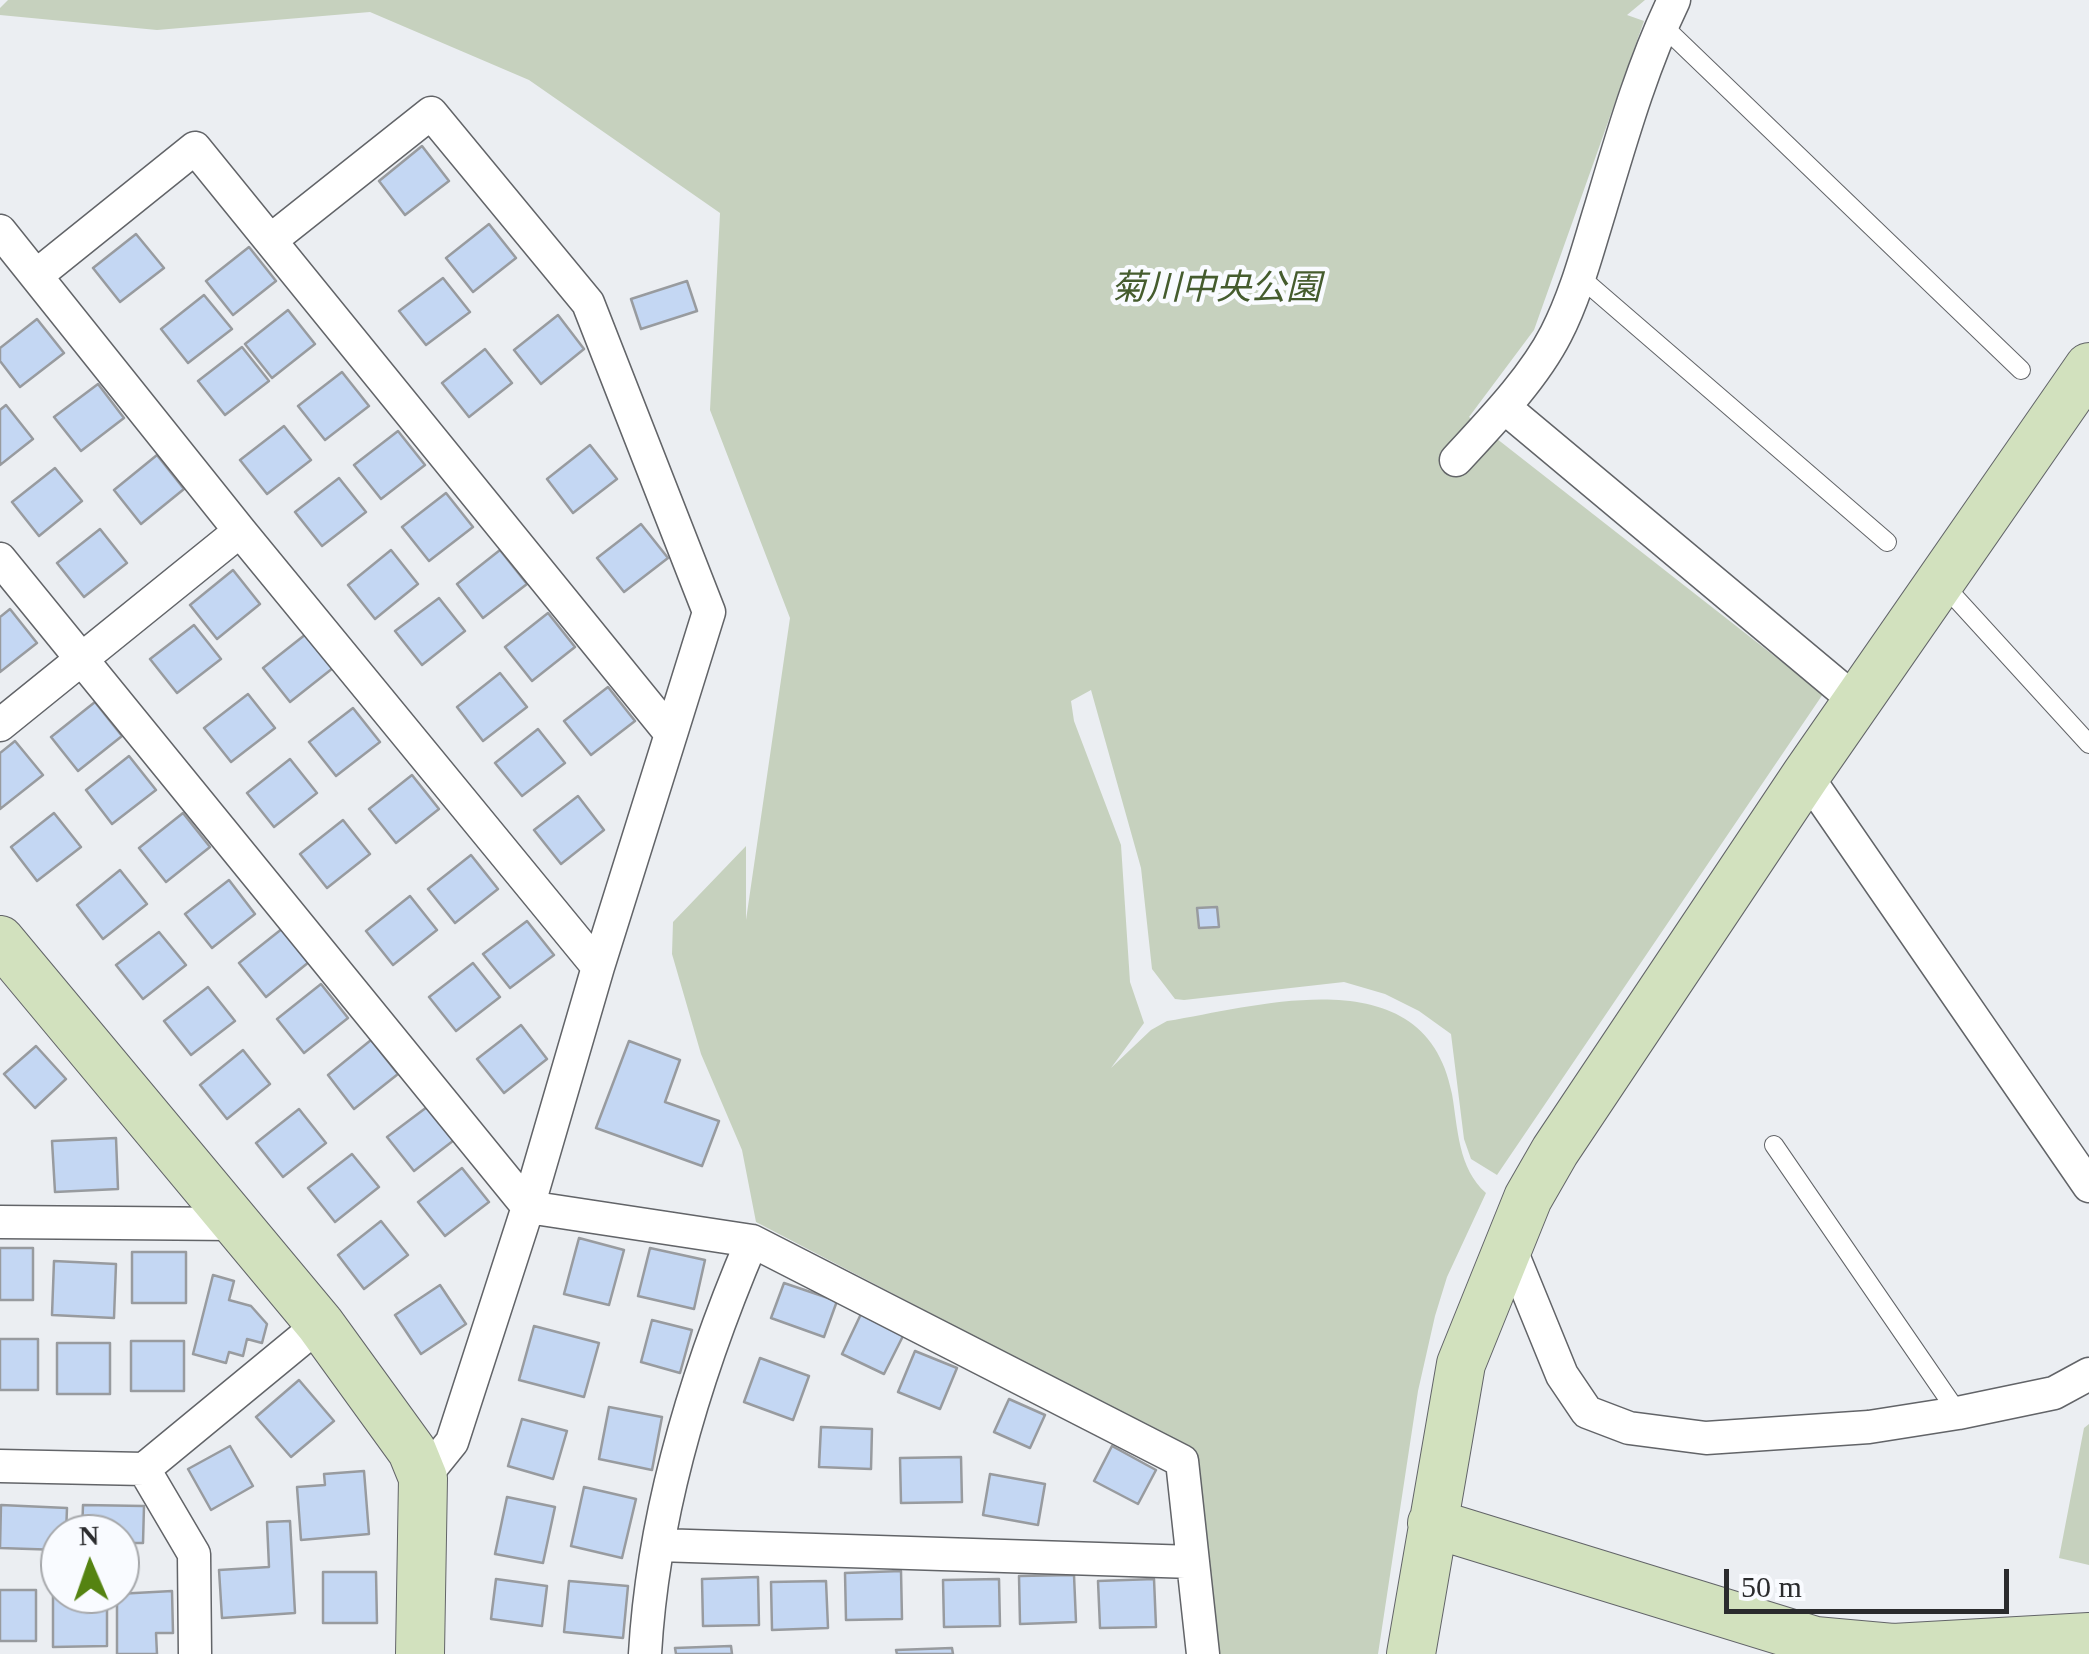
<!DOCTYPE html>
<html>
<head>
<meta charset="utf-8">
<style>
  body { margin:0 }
  #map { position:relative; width:2089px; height:1654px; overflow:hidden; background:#ebeef2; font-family:Georgia,serif }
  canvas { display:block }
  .north { position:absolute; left:40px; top:1514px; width:100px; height:100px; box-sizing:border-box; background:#f9fbff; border:2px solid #a6a8ab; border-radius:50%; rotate:358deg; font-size:28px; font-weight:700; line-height:40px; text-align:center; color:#2a2b2d }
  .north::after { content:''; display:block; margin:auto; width:35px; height:45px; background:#558311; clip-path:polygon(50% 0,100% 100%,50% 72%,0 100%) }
  .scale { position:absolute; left:1724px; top:1569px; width:285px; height:45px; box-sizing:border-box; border:5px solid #2a2b2d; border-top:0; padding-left:12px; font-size:30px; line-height:35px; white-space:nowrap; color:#2a2b2d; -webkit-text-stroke:8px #f9fbff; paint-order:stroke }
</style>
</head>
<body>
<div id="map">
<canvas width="2089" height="1654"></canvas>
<div class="north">N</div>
<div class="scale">50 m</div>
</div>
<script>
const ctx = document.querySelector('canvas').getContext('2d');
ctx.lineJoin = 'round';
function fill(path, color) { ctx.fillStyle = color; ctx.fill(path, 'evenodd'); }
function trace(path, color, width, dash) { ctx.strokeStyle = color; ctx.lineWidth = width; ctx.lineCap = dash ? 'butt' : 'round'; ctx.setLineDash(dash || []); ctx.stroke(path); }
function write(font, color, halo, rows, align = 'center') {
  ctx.font = font + ' Georgia,"Noto Sans JP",serif'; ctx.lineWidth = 9; ctx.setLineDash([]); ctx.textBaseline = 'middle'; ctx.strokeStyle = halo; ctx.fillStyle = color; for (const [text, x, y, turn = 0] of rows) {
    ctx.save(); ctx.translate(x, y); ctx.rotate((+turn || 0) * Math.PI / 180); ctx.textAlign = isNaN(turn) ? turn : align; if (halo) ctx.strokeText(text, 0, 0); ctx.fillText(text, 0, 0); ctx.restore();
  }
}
fill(new Path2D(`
  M8 0H1645L1627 15 1644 21 1534 330 1469 417 1823 694 1497 1175 1471 1159 1464 1139 1451 1034 1419 1011 1385 994 1344 982 1184 1000 1175 999 1152 969 1141 868 1091 690 1071 701 1074 721 1121 845 1130 982 1144 1023 1111 1068 1151 1030 1167 1021C1263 1005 1426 956 1452 1094 1458 1129 1458 1168 1486 1193L1447 1277 1435 1316 1418 1391 1378 1654H1218L1196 1452 756 1222 742 1150 701 1054 672 954 673 922 746 846V920L790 618 710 410 720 213 529 80 370 12 157 30 0 15V8Z
  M2089 1424V1565L2059 1558 2084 1428Z`), '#c6d1be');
const building = new Path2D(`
  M422 146 449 181 405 215 379 181Z
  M489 224 516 258 473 292 446 258Z
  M136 234 164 268 120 302 93 268Z
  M249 247 276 281 233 315 206 281Z
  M443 278 470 312 426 345 399 311Z
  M687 281 697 311 641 329 631 299Z
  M204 295 232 329 188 363 161 329Z
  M288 310 315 344 272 378 245 344Z
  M558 315 584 349 541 384 514 350Z
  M37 319 64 353 20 387 0 361V348Z
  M242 347 269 381 225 415 198 381Z
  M485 349 512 383 469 417 442 383Z
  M342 372 369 406 325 440 298 406Z
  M98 384 124 418 81 451 54 417Z
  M6 405 33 439 0 465V410Z
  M284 426 311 460 267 494 240 460Z
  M398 431 425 465 381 499 354 465Z
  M590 445 617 479 573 513 547 479Z
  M157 455 184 489 141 524 114 490Z
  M55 468 82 501 39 536 12 502Z
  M339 478 366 512 322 546 295 512Z
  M446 493 473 527 429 561 402 527Z
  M641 524 668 558 624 592 597 558Z
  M100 529 127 563 84 597 57 563Z
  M391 550 418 584 375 619 348 585Z
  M500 550 527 584 483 618 457 584Z
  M233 570 260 604 217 639 190 605Z
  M439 598 465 631 422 665 395 631Z
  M10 609 37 643 0 672V617Z
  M548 613 575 647 532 681 505 647Z
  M194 625 221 659 177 693 150 659Z
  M306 634 333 668 290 702 263 668Z
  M500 673 527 707 483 741 457 707Z
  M608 687 635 721 591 755 564 721Z
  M248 694 275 728 231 762 204 728Z
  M95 702 122 736 78 771 51 737Z
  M353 708 380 742 336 776 309 742Z
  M538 729 565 763 522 796 495 763Z
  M15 741 43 775 0 809V753Z
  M129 756 156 790 112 824 86 790Z
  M290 759 317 793 274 827 247 793Z
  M412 775 439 809 396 843 369 809Z
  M578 796 604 830 561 864 534 830Z
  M54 813 81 847 37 881 11 847Z
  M183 813 210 847 166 882 139 848Z
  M343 820 370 854 327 888 300 854Z
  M471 855 498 889 455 923 428 889Z
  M120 870 147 904 103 939 77 905Z
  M229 880 255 914 212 948 185 914Z
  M410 896 437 930 393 965 366 931Z
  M1217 907 1219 927 1199 928 1197 908Z
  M527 921 554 955 510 988 483 954Z
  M283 928 309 962 266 997 239 963Z
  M159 932 186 965 143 999 116 965Z
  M473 963 500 997 456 1031 429 997Z
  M321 984 348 1018 304 1053 277 1019Z
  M208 987 235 1021 191 1055 164 1021Z
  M521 1025 547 1059 504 1093 477 1059Z
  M371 1040 398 1074 354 1109 328 1075Z
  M629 1041 680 1060 665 1102 719 1121 702 1166 596 1128Z
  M36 1046 66 1079 35 1108 4 1074Z
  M243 1050 270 1084 227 1119 200 1085Z
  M431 1104 458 1137 414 1171 387 1137Z
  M299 1109 326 1143 283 1177 256 1143Z
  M116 1138 118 1189 55 1192 52 1141Z
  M352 1154 379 1187 335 1222 308 1188Z
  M462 1168 489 1202 445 1236 418 1202Z
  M381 1221 408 1255 364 1289 338 1255Z
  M579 1238 624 1250 609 1305 564 1294Z
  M0 1248H33V1300H0Z
  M650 1248 705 1260 694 1309 638 1296Z
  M132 1252H186V1303H132Z
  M54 1261 116 1264 114 1318 52 1315Z
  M213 1275 234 1281 229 1300 251 1306 267 1324 262 1343 247 1339 243 1356 229 1352 226 1363 193 1354Z
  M784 1283 837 1301 824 1337 771 1318Z
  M440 1285 466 1324 421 1354 395 1315Z
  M861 1314 904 1334 884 1374 842 1354Z
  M652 1320 692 1330 680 1373 641 1362Z
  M534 1326 599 1343 584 1397 519 1380Z
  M0 1339H38V1390H0Z
  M131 1341H184V1391H131Z
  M57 1343H110V1394H57Z
  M915 1351 957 1368 940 1409 898 1392Z
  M760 1358 809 1376 793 1420 744 1402Z
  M299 1380 334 1421 291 1457 256 1417Z
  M1009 1399 1045 1415 1030 1448 994 1432Z
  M609 1407 662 1417 652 1470 599 1459Z
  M522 1419 567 1431 553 1479 508 1466Z
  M821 1427 872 1429 871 1469 819 1467Z
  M230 1446 253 1486 211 1510 188 1469Z
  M1112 1446 1156 1470 1138 1504 1094 1481Z
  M961 1457 962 1502 901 1503 900 1458Z
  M364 1471 369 1534 301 1540 297 1487 325 1485 324 1474Z
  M990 1474 1045 1484 1038 1525 983 1515Z
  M584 1487 636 1499 622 1558 571 1546Z
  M507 1497 555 1507 543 1563 495 1554Z
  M1 1505 67 1508 66 1534H60V1550L0 1548Z
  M83 1505 144 1506 143 1543H120V1534H82Z
  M290 1521 295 1613 222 1618 219 1570 269 1567 267 1522Z
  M901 1571 902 1619 846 1620 845 1573Z
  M323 1572H376L377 1623H323Z
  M1074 1575 1076 1622 1020 1624 1019 1576Z
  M758 1577 759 1625 703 1626 702 1579Z
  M496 1579 547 1586 542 1626 491 1619Z
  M999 1579 1000 1626 944 1627 943 1580Z
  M1154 1579 1156 1627 1100 1628 1098 1581Z
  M569 1581 628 1586 623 1638 564 1632Z
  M826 1581 828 1628 772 1630 771 1582Z
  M0 1590H36V1641H0Z
  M172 1591 173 1633H156L157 1654H117V1594Z
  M53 1595H107V1646L53 1647Z
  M731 1646 732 1654H676L675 1648Z
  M952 1648 953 1654H897L896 1650Z`);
fill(building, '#c4d7f3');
trace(building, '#989b9f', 2.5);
const lane = new Path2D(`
  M1662 25 2021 370
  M1580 277 1887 542
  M1941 582 2089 744
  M1774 1145 1958 1413`);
const street = new Path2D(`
  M0 231 240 531 598 967
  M271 240 431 113 588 303 709 612 671 734
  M37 275 195 148 671 734 598 967 528 1207 452 1442 423 1478
  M1504 407 1857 702
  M1456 460C1490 423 1533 379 1556 334 1576 295 1587 252 1600 210 1621 140 1642 66 1674 0
  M0 559 528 1207 752 1241 1182 1461 1203 1654
  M0 725 240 531
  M1806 775 2089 1186
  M0 1222 235 1224
  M1505 1252 1515 1260 1562 1375 1587 1412 1629 1428 1706 1438 1869 1427 1958 1413 2054 1393 2089 1374
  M0 1466 144 1469 320 1324
  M144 1469 194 1554 195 1654
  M658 1545 1193 1562
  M645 1654C653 1512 696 1372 752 1241`);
const secondary = new Path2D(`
  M0 940 320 1324 412 1451 423 1478 420 1654
  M1432 1523 1815 1641 1893 1648 2089 1637
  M1411 1654 1461 1364 1528 1198 1555 1151 1806 775 2089 367`);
trace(lane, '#626468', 20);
trace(street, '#626468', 35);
trace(secondary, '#626468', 50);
trace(lane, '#fff', 18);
trace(street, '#fff', 32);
trace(secondary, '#d2e1be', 48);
write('italic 35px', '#455c2e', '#f9fbff', [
  ["菊川中央公園",1216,286]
]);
</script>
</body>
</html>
